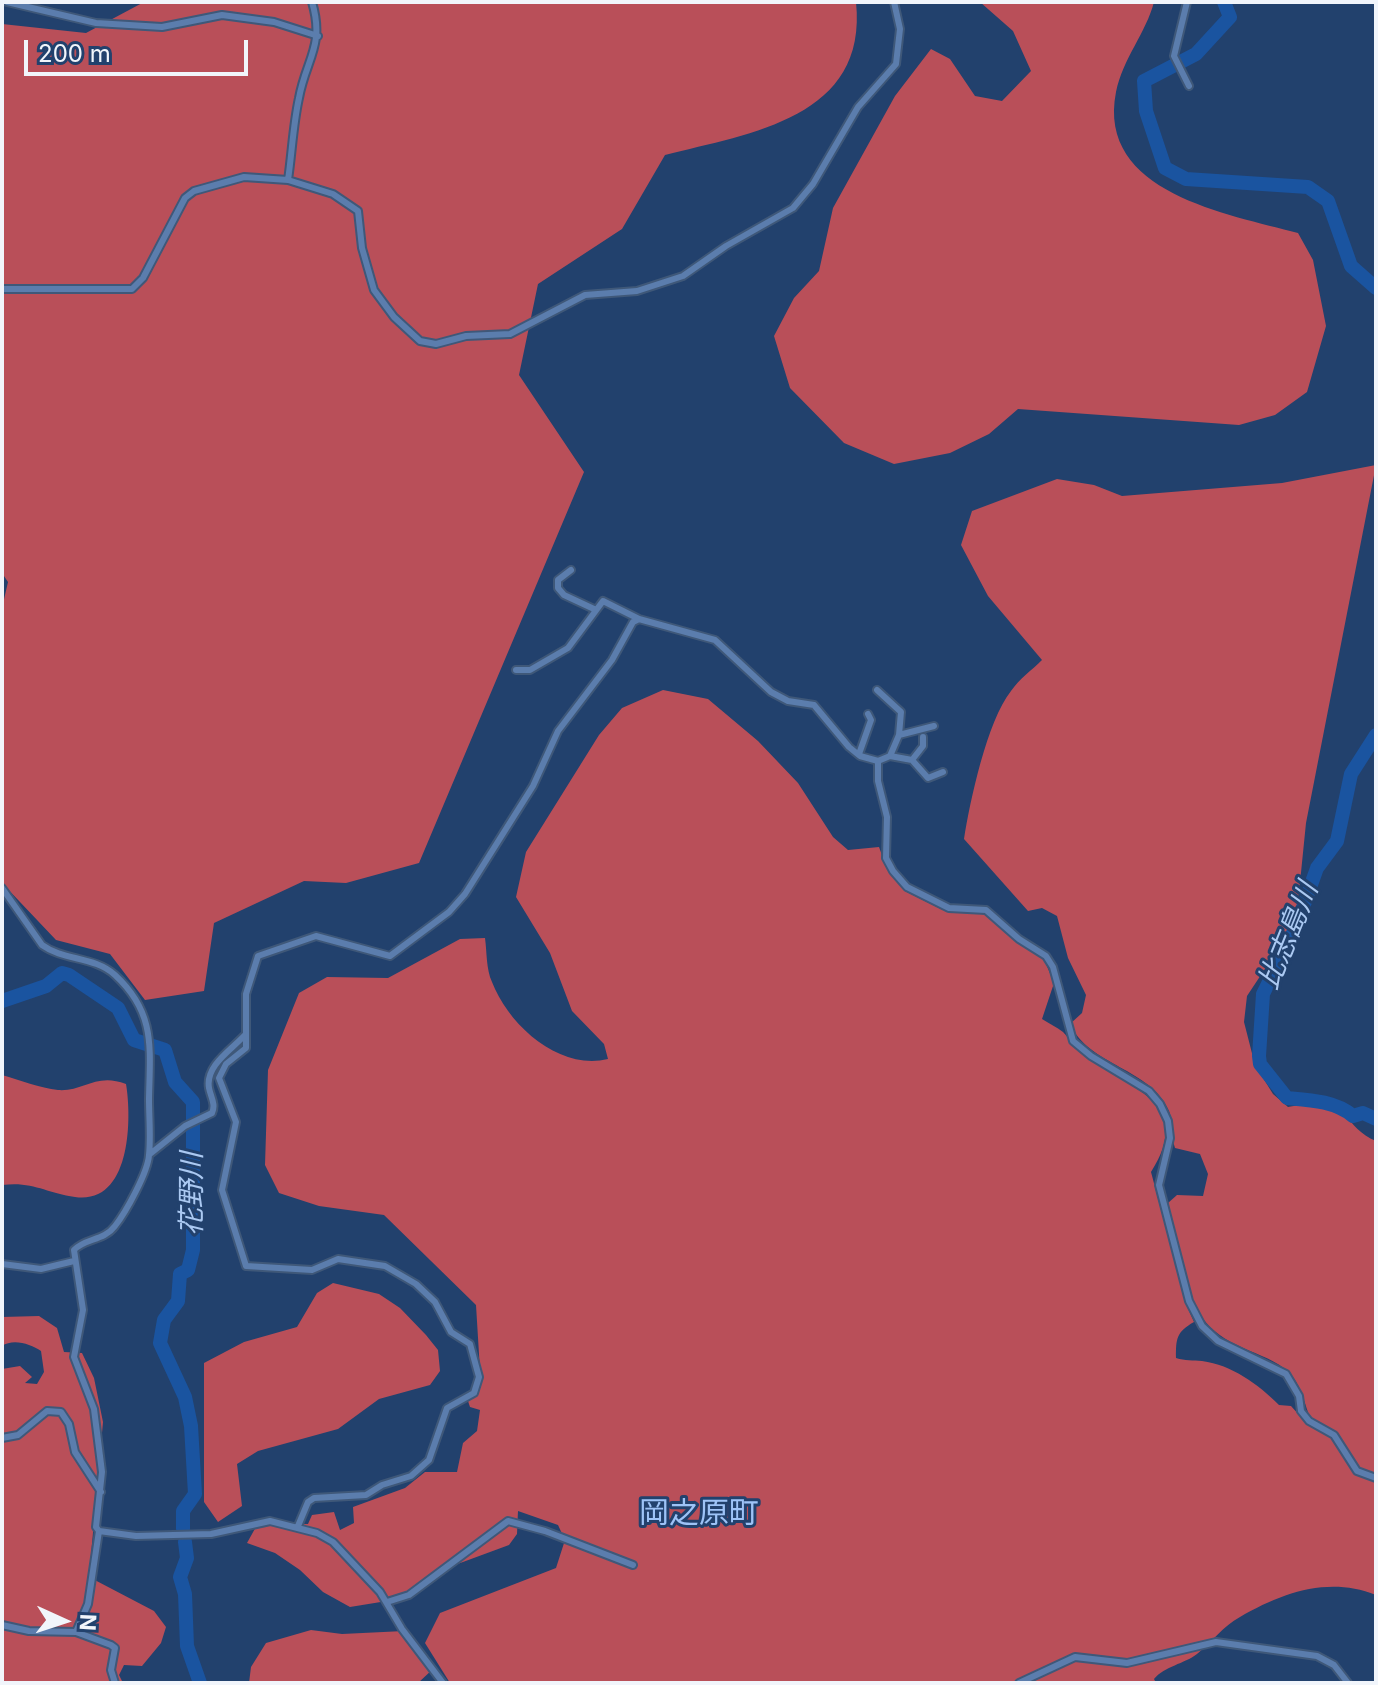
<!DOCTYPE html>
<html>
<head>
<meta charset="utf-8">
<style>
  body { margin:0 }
  #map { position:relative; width:1378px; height:1685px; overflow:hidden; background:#22416d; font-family:Inter,sans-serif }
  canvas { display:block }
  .frame { position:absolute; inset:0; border:4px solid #f1f5fb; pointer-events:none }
  .north { position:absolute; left:24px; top:1581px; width:80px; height:80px; -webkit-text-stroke:6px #22416d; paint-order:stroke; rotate:93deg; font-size:22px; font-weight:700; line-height:32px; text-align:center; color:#f1f5fb }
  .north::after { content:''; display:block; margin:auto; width:28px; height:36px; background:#f1f5fb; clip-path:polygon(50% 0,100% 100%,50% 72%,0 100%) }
  .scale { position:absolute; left:24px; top:40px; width:224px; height:36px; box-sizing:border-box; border:4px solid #f1f5fb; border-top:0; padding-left:10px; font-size:24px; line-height:28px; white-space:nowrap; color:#f1f5fb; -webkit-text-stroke:6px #22416d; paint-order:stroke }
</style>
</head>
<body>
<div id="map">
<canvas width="1378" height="1685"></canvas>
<div class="frame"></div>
<div class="north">N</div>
<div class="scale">200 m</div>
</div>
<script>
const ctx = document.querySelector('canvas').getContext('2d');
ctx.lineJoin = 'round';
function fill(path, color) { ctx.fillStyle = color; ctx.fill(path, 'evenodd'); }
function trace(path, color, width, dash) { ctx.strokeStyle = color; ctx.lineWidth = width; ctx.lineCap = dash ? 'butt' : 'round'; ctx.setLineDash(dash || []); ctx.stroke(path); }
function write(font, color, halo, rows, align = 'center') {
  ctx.font = font + ' Inter,"Noto Sans JP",sans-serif'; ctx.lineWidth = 6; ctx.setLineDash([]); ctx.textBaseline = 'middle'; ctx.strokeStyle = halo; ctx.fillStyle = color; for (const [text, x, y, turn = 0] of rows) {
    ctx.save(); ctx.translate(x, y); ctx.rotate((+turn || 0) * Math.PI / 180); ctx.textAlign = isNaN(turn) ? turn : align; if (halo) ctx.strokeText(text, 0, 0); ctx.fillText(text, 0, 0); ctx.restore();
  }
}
fill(new Path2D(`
  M144 2H856C868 118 751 133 665 155L622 229 538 284 519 375 584 472 419 863 346 883 304 881 214 923 204 991 145 1000 110 954 56 940 2 883V608L8 582 2 573V24L86 33Z
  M980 2H1154C1146 33 1123 58 1116 92 1096 193 1228 214 1298 233L1313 260 1326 326 1307 392 1275 415 1239 425 1018 409 989 434 950 453 894 464 844 443 790 388 774 336 794 298 819 271 833 208 895 96 931 49 950 59 975 96 1002 101 1031 71 1013 31Z
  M1376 465 1306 823 1296 922 1247 996 1244 1022 1255 1065 1273 1094 1288 1107 1305 1104 1314 1096C1345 1099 1345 1128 1376 1141V1595C1328 1576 1282 1593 1240 1617 1223 1626 1212 1642 1197 1654 1184 1664 1165 1666 1154 1679L1156 1683H450L425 1643 440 1613 556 1568 565 1540 558 1525 518 1511 517 1534 509 1545 444 1569 393 1600 350 1607 323 1592 300 1570 275 1553 247 1543 257 1525 308 1524 312 1515 334 1512 340 1530 354 1523 353 1507 405 1488 425 1472H457L463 1443 477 1431 480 1410 470 1407 468 1401 481 1387 476 1305 384 1215 319 1206 279 1193 265 1165 268 1070 299 993 327 977 388 978 460 939 485 938C487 952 486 969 492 982 509 1026 560 1071 608 1059L604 1044 572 1011 550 953 516 897 526 852 599 735 622 708 663 690 708 699 758 741 798 783 833 837 848 850 879 847 886 866 905 891 941 909 989 915 1021 945 1044 959 1054 983 1042 1019C1048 1023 1057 1027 1063 1032 1070 1039 1075 1049 1083 1055 1128 1087 1196 1103 1151 1172L1186 1304 1194 1322C1176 1332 1176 1339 1176 1358 1185 1361 1193 1360 1202 1361 1232 1365 1258 1384 1279 1405L1291 1406 1300 1416 1311 1420C1305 1406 1302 1388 1292 1376 1273 1352 1227 1351 1204 1320 1181 1290 1177 1239 1168 1203L1177 1195 1203 1196 1208 1174 1200 1154 1175 1148C1171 1137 1174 1124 1169 1111 1151 1068 1089 1066 1070 1024L1082 1013 1086 995 1068 958 1057 916 1042 908 1028 911 964 839C970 801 987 721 1011 691 1019 679 1032 670 1042 660L988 596 961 545 972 511 1057 479 1094 485 1122 496 1282 483Z
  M2 1075C20 1080 40 1088 58 1090 83 1092 96 1072 126 1084 132 1119 131 1205 75 1197 46 1193 33 1181 2 1185Z
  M333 1283 379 1294 400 1308 426 1335 438 1350 440 1371 430 1385 379 1399 338 1429 258 1451 237 1464 242 1506 218 1522 204 1502V1363L244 1342 297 1327 317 1293Z
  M39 1316 57 1328 64 1352 82 1353 94 1378 103 1422 89 1577 154 1611 166 1627 161 1643 142 1666 124 1665 119 1675 123 1683H2V1369L20 1366 32 1377 25 1383 37 1384 44 1372 41 1351C31 1344 13 1338 2 1346V1317Z
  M311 1630 342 1634 404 1631 433 1669 418 1683H249L251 1667 266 1643Z`), '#b94f59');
trace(new Path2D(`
  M1224 2 1230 17 1196 54 1144 81 1146 111 1165 168 1186 179 1308 187 1328 201 1351 266 1376 288
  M1376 735 1351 774 1337 841 1317 868 1296 927 1263 994 1259 1056 1260 1064 1287 1098C1310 1100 1335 1101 1353 1116L1363 1113 1376 1119
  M2 1001 46 986 62 973 69 975 118 1008 134 1040 165 1050 175 1082 193 1102V1250L188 1270 180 1274 178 1301 164 1320 160 1343 185 1397 191 1426 195 1494 183 1511V1529
  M185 1542 187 1558 180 1577 185 1594 187 1646 200 1683`), '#1a54a0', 14);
const minor = new Path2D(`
  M7 2 96 23 162 27 222 15 274 22 318 36
  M1187 2 1174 56 1189 86
  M288 180C292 153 293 125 299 98 306 59 325 46 312 2
  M2 289H132L143 278 185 198 194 191 244 177 288 180 333 194 358 211 362 248 374 290 394 317 420 341 436 344 466 336 510 334 585 295 637 291 683 276 726 246 793 208 813 184 858 107 896 64 900 29 894 2
  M571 570 558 580V588L564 595 594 609
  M516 670H530L568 648 603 601 639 619 715 640 771 692 788 701 814 705 849 747 860 756 878 761V781L887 817 886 858 893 871 907 887 949 908 986 910 1019 939 1046 956 1053 967 1073 1041 1091 1056 1149 1091 1160 1104 1168 1121 1170 1138 1159 1185 1189 1301 1202 1326 1218 1341 1286 1374 1299 1396 1301 1411 1309 1421 1334 1435 1357 1471 1376 1478
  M877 690 901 712 899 735
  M859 754 871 720 868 714
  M890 756 912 760 923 746V737
  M912 760 928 778 943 772
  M878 761 890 756 899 735 934 726
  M2 888 42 945C64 961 94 956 115 975 156 1013 150 1048 149 1099 149 1117 151 1137 149 1155 148 1172 126 1212 115 1226 104 1241 85 1238 74 1250L83 1310 74 1357 94 1409 102 1472 96 1527 99 1531 136 1536 211 1534 270 1521 317 1533 333 1542 380 1592 402 1629 443 1683
  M150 1154 185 1126 212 1113C216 1104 211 1098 209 1088 205 1066 231 1050 244 1036
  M2 1264 41 1269 74 1261
  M2 1438 18 1435 47 1411 61 1412 69 1424 75 1452 101 1492
  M298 1526 308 1502 314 1498 366 1495 382 1485 411 1476 429 1460 447 1408 474 1393 479 1377 470 1344 451 1332 435 1302 416 1284 385 1266 338 1259 312 1270 246 1266 222 1190 236 1122 219 1078 226 1064 246 1048V994L258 956 316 936 390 956 449 912 465 894 533 786 558 731 612 660 633 622 639 619
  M387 1602 409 1595 508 1521 545 1531 633 1565
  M2 1625 29 1631 76 1632 111 1645 115 1648 111 1670 115 1683
  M76 1632 88 1604 99 1531
  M1019 1683 1075 1657 1127 1663 1216 1642 1317 1656 1334 1665 1348 1683`);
trace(minor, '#3f5879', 10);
trace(minor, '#5b7dad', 6);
write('italic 28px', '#abc9f2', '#22416d', [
  ["比志島川",1289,936,-68],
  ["花野川",193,1194,-90]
]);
write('30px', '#9ec3f7', '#22416d', [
  ["岡之原町",699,1514]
]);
</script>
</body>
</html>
